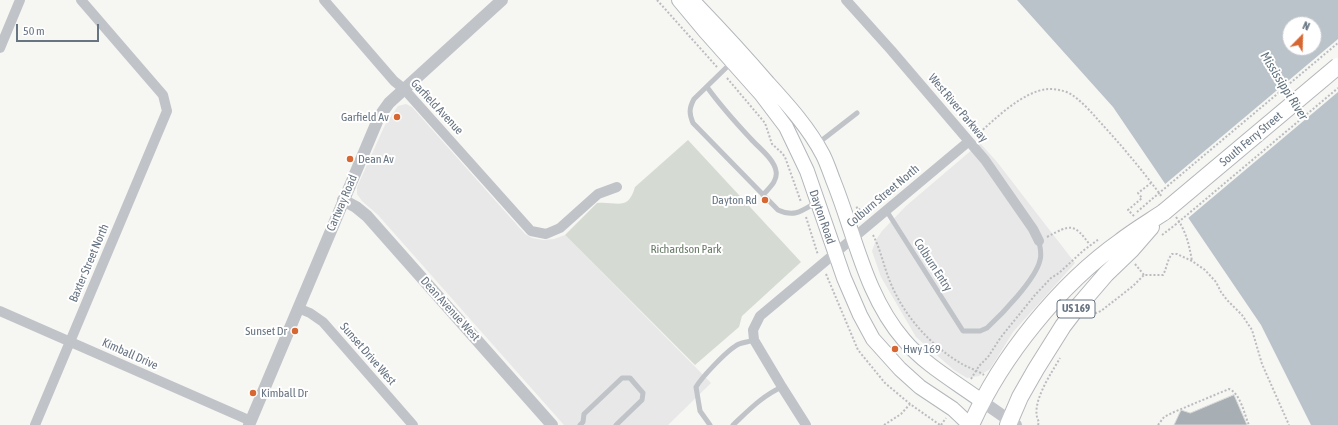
<!DOCTYPE html>
<html>
<head>
<meta charset="utf-8">
<style>
  body { margin:0 }
  #map { position:relative; width:1338px; height:425px; overflow:hidden; background:#f6f6f3; font-family:"Asap Condensed",sans-serif }
  canvas { display:block }
  .north { position:absolute; left:1282px; top:16px; width:40px; height:40px; box-sizing:border-box; background:#fff; border:1px solid #c2c7cd; border-radius:50%; rotate:23deg; font-size:11px; font-weight:700; line-height:16px; text-align:center; color:#677482 }
  .north::after { content:''; display:block; margin:auto; width:14px; height:18px; background:#d76732; clip-path:polygon(50% 0,100% 100%,50% 72%,0 100%) }
  .scale { position:absolute; left:16px; top:24px; width:83px; height:18px; box-sizing:border-box; border:2px solid #677482; border-top:0; padding-left:5px; font-size:12px; line-height:14px; white-space:nowrap; color:#677482; -webkit-text-stroke:3px #fff; paint-order:stroke }
</style>
</head>
<body>
<div id="map">
<canvas width="1338" height="425"></canvas>
<div class="north">N</div>
<div class="scale">50 m</div>
</div>
<script>
const ctx = document.querySelector('canvas').getContext('2d');
ctx.lineJoin = 'round';
function fill(path, color) { ctx.fillStyle = color; ctx.fill(path, 'evenodd'); }
function trace(path, color, width, dash) { ctx.strokeStyle = color; ctx.lineWidth = width; ctx.lineCap = dash ? 'butt' : 'round'; ctx.setLineDash(dash || []); ctx.stroke(path); }
function write(font, color, halo, rows, align = 'center') {
  ctx.font = font + ' "Asap Condensed",sans-serif'; ctx.lineWidth = 4; ctx.setLineDash([]); ctx.textBaseline = 'middle'; ctx.strokeStyle = halo; ctx.fillStyle = color; for (const [text, x, y, turn = 0] of rows) {
    ctx.save(); ctx.translate(x, y); ctx.rotate((+turn || 0) * Math.PI / 180); ctx.textAlign = isNaN(turn) ? turn : align; if (halo) ctx.strokeText(text, 0, 0); ctx.fillText(text, 0, 0); ctx.restore();
  }
}
fill(new Path2D(`
  M406 104 412 107 525 234 532 238 543 240 554 239 565 235 711 383 668 425H564L378 215 362 201 357 194V187L385 125 398 106Z
  M980 143 997 162 1075 263 1013 332 990 369 979 376 967 378 954 370 916 337 881 277 872 251 876 240 882 231 906 206Z`), '#e7e8e7');
fill(new Path2D(`
  M688 140 801 262 742 316 739 327 695 365 565 235 597 203C616 201 628 212 635 187Z`), '#d5dbd3');
fill(new Path2D(`
  M1017 0H1338V425H1311L1261 325 1113 107ZM1290 24H1314V48H1290Z`), '#bac3c9');
fill(new Path2D(`
  M1338 39V92L1187 219 1164 185Z`), '#f6f6f3');
const building = new Path2D(`
  M1234 395 1247 425H1174L1181 410 1190 413Z`);
fill(building, '#a7aeb4');
trace(building, '#d8d8d6', 1);
const secondary = new Path2D(`
  M679 0 704 30 761 94 786 127 807 171 844 278 860 315 873 339 900 369 920 387 953 409 970 425
  M692 0C718 27 744 55 768 83 788 105 809 128 823 155 827 163 830 172 833 180 855 234 865 295 904 340 926 366 956 382 983 402`);
const trunk = new Path2D(`
  M971 425C1001 357 1060 284 1121 241 1134 231 1149 222 1164 212
  M1008 425 1020 397 1036 369 1063 326 1076 309 1106 274 1131 250 1151 227`);
trace(secondary, '#b2b7bb', 16);
trace(trunk, '#b3b6b9', 18);
trace(new Path2D(`
  M657 0 717 67
  M727 78 765 123 772 144 782 153 785 157 801 202
  M977 135C995 119 1023 91 1048 89 1055 89 1062 90 1069 93 1081 100 1091 112 1100 122 1122 146 1143 171 1162 197
  M856 208 858 207 864 217
  M1137 212 1152 199
  M1134 216 1128 210 1142 198 1138 193 1151 183
  M806 217 818 255
  M1176 217C1186 231 1189 244 1192 261
  M873 235C881 250 884 268 891 284 905 317 931 346 962 364 969 368 977 370 984 375
  M1162 235 1175 225
  M1047 237C1071 224 1074 223 1090 245
  M1135 264 1144 275
  M826 274 858 350 885 383 910 404 940 425
  M1092 310 1096 313 1101 311 1133 286 1144 275H1163C1167 268 1167 260 1172 254H1177L1192 261 1205 270 1216 282 1221 292 1227 300 1242 315 1252 330 1262 364 1289 425
  M971 379 979 366 988 357 1001 337 1035 295 1051 278 1059 273 1084 250 1099 239
  M884 425 901 414 910 404
  M941 425 946 418
  M1038 425 1039 422C1029 405 1051 374 1060 358
  M1158 425 1164 417 1174 412 1229 389C1241 394 1244 414 1249 425`), '#babcbf', 2, [2, 2]);
trace(new Path2D(`
  M731 63 694 99C689 108 689 114 693 123L778 210C795 218 803 210 817 202
  M707 87C720 105 736 123 751 139 759 148 774 159 776 171 778 181 769 188 763 195
  M817 144 857 113
  M886 210 963 331H980L987 328C1002 314 1036 279 1040 260 1042 254 1040 247 1039 241
  M580 425 583 422 584 414 622 378H630L643 393 642 400 616 425
  M710 425 700 411 696 387C702 377 728 349 739 344 744 342 749 342 754 340
  M733 425C749 410 762 396 782 387`), '#c0c3c7', 5);
trace(new Path2D(`
  M324 0 394 81 404 89 531 231 546 234 560 228 598 194 617 187
  M846 0 891 50 985 160 1033 229 1039 241
  M0 48 20 0
  M298 308 310 313 323 322 413 425
  M0 311 251 421
  M35 425 167 111 163 95 81 0
  M806 425 782 387 754 340 753 330 760 316 968 142`), '#c0c3c7', 10);
trace(new Path2D(`
  M343 200 356 207 367 216 552 425
  M983 402 1016 425
  M249 425 379 117 389 103 502 0`), '#c0c3c7', 12);
trace(secondary, '#fff', 14);
trace(trunk, '#fff', 16);
const trunkBridge = new Path2D(`
  M1164 212 1338 66`);
trace(trunkBridge, '#b3b6b9', 18, []);
trace(new Path2D(`
  M1152 199 1338 43
  M1175 225 1338 88`), '#babcbf', 2, [2, 2]);
trace(trunkBridge, '#fff', 16);
for (const [x, y, r, color] of [
  [397,117,4,"#d76732"],
  [350,159,4,"#d76732"],
  [765,200,4,"#d76732"],
  [295,331,4,"#d76732"],
  [895,349,4,"#d76732"],
  [253,393,4,"#d76732"]
]) { const dot = new Path2D(); dot.arc(x, y, r, 0, 2 * Math.PI); ctx.fillStyle = color; ctx.fill(dot); trace(dot, '#fff', 1.5); }
for (const [x, y, w] of [
  [1076,309,38]
]) { const box = new Path2D(); box.roundRect(x - w / 2, y - 9, w, 18, 3); ctx.fillStyle = '#fff'; ctx.fill(box); trace(box, '#677482', 1); }
write('bold 11px', '#677482', null, [
  ["US 169",1076,309]
]);
write('12px', '#677482', '#fff', [
  ["Garfield Avenue",437,107,47],
  ["West River Parkway",958,108,50],
  ["South Ferry Street",1251,139,-40],
  ["Colburn Street North",883,196,-40],
  ["Cartway Road",342,203,-67],
  ["Dayton Road",822,217,71],
  ["Baxter Street North",89,263,-67],
  ["Colburn Entry",933,265,57],
  ["Dean Avenue West",450,309,48],
  ["Kimball Drive",130,354,24],
  ["Sunset Drive West",368,354,49]
]);
write('12px', '#677482', '#fff', [
  ["Garfield Av",389,117],
  ["Dean Av",358,159,"left"],
  ["Dayton Rd",757,200],
  ["Sunset Dr",287,331],
  ["Hwy 169",903,349,"left"],
  ["Kimball Dr",261,393,"left"]
], 'right');
write('12px', '#687a66', '#fff', [
  ["Richardson Park",686,249]
]);
write('italic 13px', '#63757f', '#fff', [
  ["Mississippi River",1284,86,58]
]);
</script>
</body>
</html>
